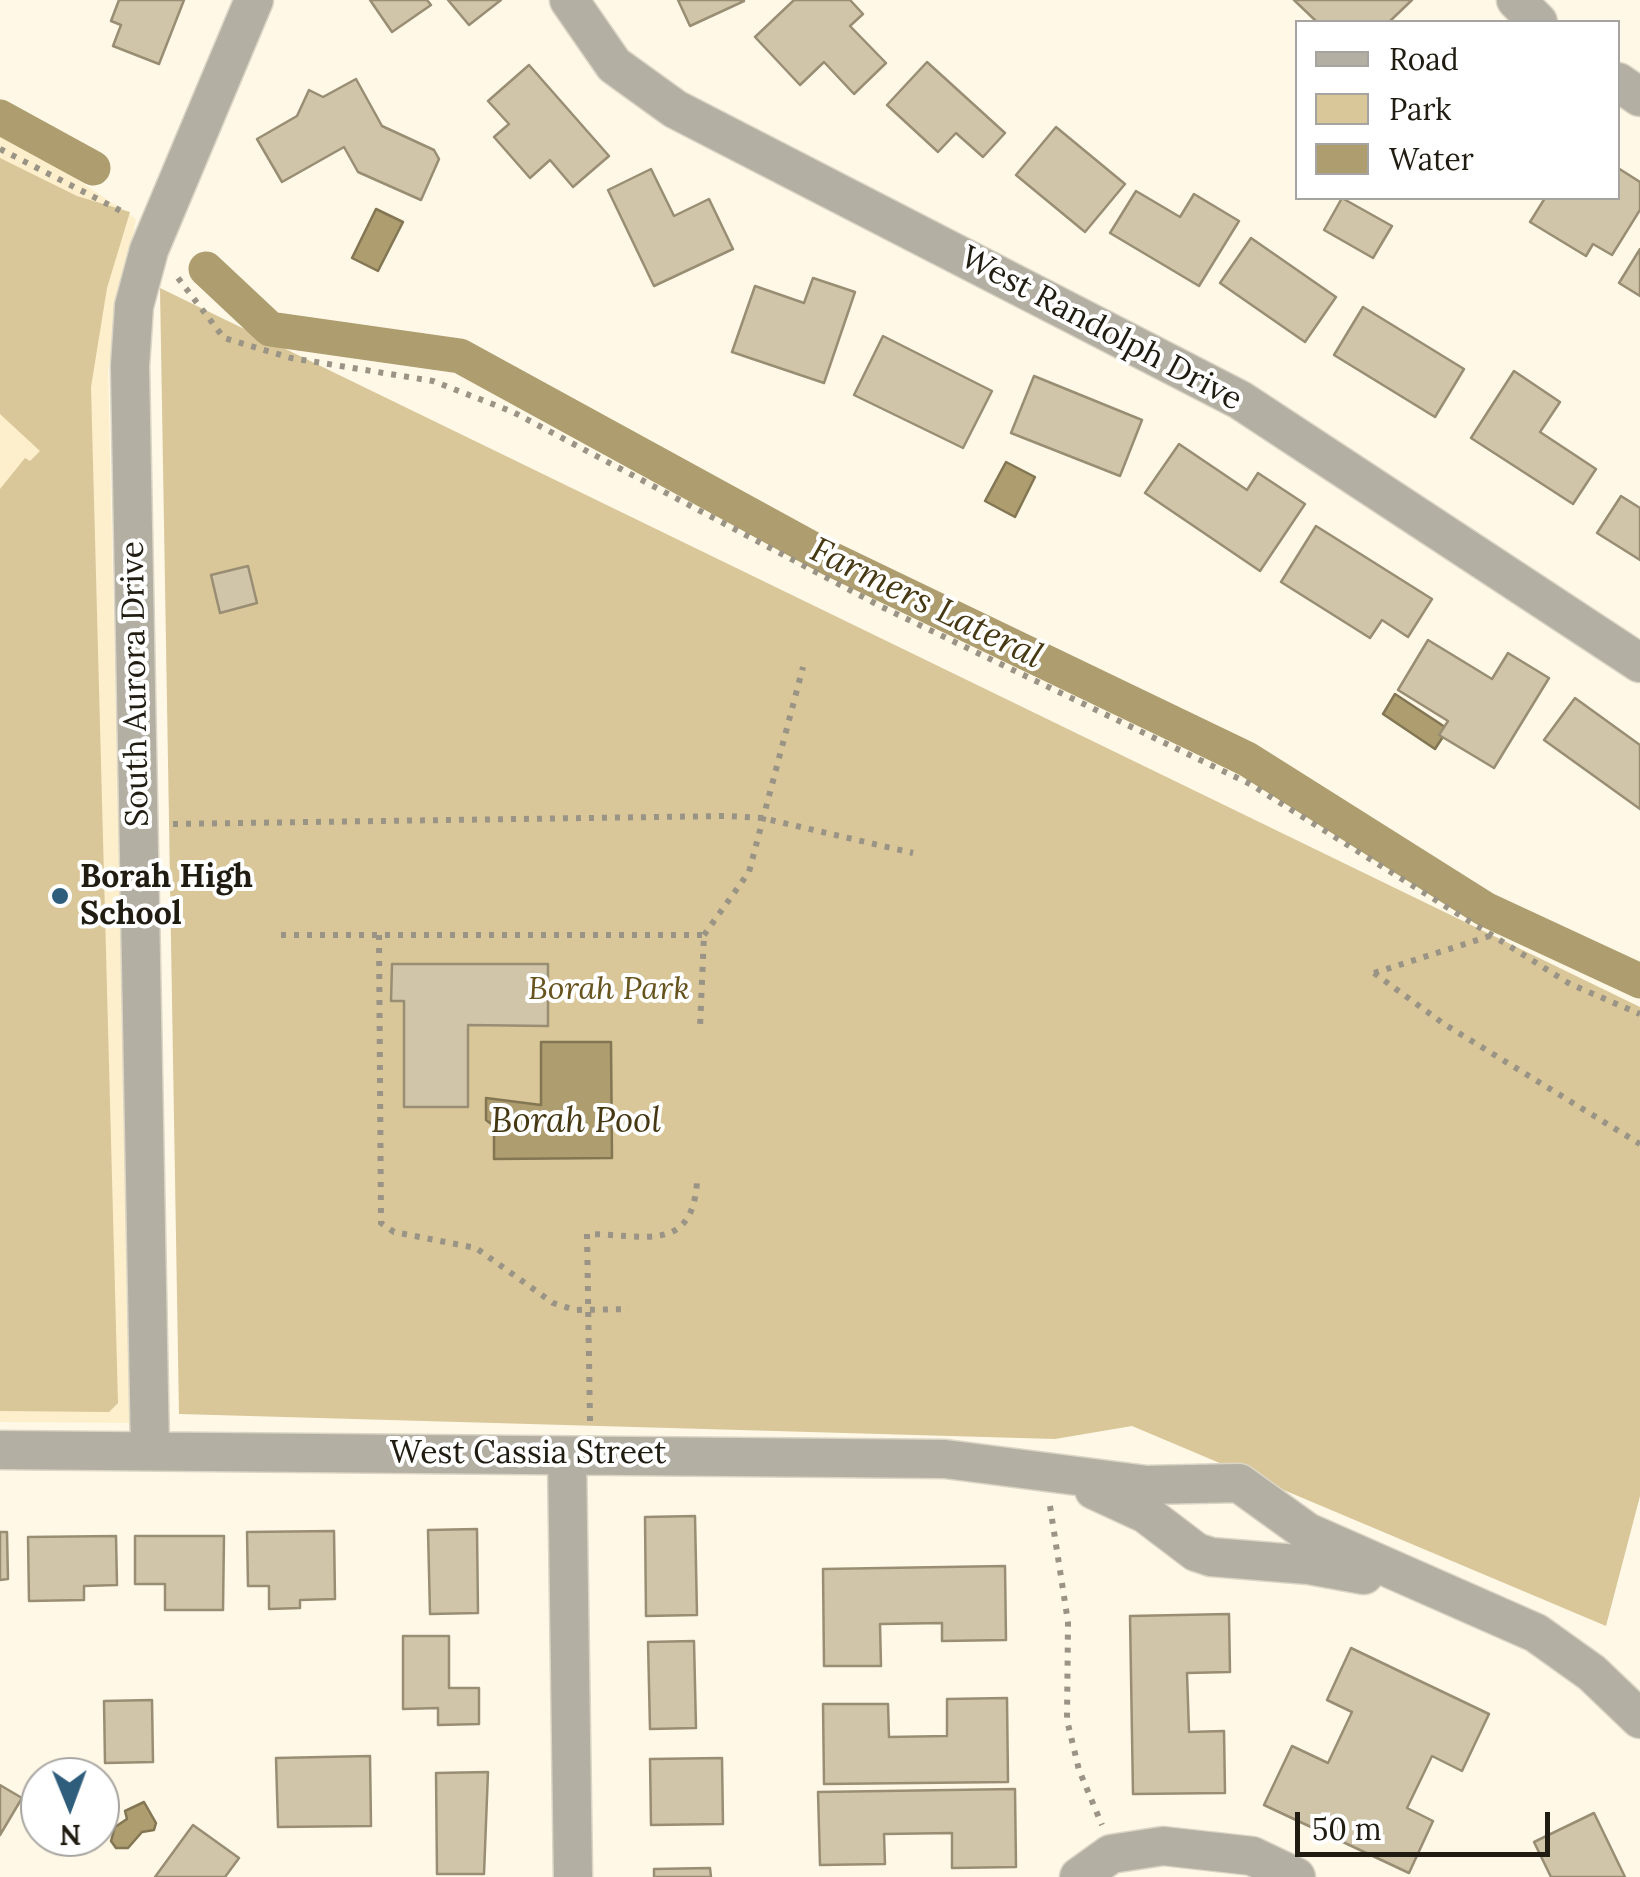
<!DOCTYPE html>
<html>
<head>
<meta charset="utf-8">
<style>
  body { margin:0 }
  #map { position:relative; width:1640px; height:1877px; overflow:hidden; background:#fff8e7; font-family:Lora,serif }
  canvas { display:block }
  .legend { position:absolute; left:1295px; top:20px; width:325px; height:180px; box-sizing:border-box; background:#fff; border:2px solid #a6a4a0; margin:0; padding:12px 18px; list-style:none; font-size:30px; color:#201c11 }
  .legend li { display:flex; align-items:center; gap:20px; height:50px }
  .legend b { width:50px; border:2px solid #a6a4a0 }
  .north { position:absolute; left:20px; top:1757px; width:100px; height:100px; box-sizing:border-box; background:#fff; border:2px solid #a6a4a0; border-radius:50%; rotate:179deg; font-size:28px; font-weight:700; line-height:40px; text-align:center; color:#201c11 }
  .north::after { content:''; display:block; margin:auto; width:35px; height:45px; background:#2f5e7d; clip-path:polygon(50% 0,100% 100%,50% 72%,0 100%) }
  .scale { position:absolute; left:1295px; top:1812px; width:255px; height:45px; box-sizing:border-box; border:5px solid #201c11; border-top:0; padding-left:12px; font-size:30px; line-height:35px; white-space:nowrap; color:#201c11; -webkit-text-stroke:8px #fff; paint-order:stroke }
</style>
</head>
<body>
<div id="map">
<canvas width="1640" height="1877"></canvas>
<ul class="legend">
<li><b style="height:12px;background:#b4afa3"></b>Road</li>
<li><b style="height:28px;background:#d9c799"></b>Park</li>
<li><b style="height:28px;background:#ae9d6f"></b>Water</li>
</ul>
<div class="north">N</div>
<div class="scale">50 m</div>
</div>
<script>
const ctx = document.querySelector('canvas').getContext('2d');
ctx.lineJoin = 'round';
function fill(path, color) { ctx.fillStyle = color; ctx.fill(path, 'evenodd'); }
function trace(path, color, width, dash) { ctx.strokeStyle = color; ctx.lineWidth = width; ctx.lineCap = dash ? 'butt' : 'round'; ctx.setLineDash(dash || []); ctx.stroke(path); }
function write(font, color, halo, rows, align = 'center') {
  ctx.font = font + ' Lora,serif'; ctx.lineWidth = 8; ctx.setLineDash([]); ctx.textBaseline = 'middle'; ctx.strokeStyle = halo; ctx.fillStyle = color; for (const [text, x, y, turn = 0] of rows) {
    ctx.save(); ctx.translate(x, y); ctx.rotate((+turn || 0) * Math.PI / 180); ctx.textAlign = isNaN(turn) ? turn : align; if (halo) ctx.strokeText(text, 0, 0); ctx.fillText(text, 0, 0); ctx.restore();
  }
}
fill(new Path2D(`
  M0 128 136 219 108 369 132 1423 0 1422Z`), '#fdefcb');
fill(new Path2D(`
  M0 158 77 196 130 212 107 288 91 387 118 1403 109 1412 0 1411V489L25 458 30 461 40 451 0 414Z
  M160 288 1640 1007V1496L1606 1626 1132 1426 1055 1439 179 1414Z`), '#d9c799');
const water = new Path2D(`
  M376 209 403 222 378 271 352 258Z
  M1006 462 1035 477 1015 517 985 501Z
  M1395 694 1448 729 1435 749 1383 714Z
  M541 1042H611L612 1158 494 1159V1126L486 1120V1098L541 1105Z
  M144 1802 156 1823 154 1830 142 1832 128 1848H116L111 1841 115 1827 127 1819 125 1811Z`);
fill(water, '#ae9d6f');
trace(water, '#837653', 2.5);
trace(new Path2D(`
  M0 117 93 168
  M206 269 270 329 460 356 829 558 1247 759 1485 909 1640 981`), '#ae9d6f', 35);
const building = new Path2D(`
  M119 0H184L159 64 113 46 121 25 111 21Z
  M370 0H427L431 5 392 32Z
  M448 0H501L469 25Z
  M678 0H743L744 1 690 26Z
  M794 0H850L863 14 850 26 886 63 854 94 824 62 800 85 755 37Z
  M1294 0H1412L1389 22H1317Z
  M927 62 1005 133 983 157 956 133 938 152 887 105Z
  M529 65 609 156 573 187 550 160 530 178 494 137 509 124 488 101Z
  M356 79 382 126 434 150 439 159 421 200 358 172 344 147 282 182 257 139 297 116 309 90 323 97Z
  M1056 127 1125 184 1085 232 1016 175Z
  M1618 168 1640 182V210L1612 255 1593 244 1586 256 1530 222 1545 198H1618Z
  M651 169 674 216 709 199 733 249 654 286 608 190Z
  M1136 191 1180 217 1194 194 1239 221 1199 286 1110 233Z
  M1342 198 1392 226 1373 258 1324 230Z
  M1251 238 1336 297 1305 342 1220 283Z
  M1640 249V296L1619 283Z
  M813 278 855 292 824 383 732 352 755 286 804 303Z
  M1363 307 1464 369 1435 417 1334 355Z
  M883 336 992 391 963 448 854 395Z
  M1514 371 1560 402 1540 432 1596 469 1573 504 1471 438Z
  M1034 376 1142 420 1120 476 1011 433Z
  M1179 444 1247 490 1258 473 1305 504 1260 571 1145 493Z
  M1621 496 1640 508V560L1597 533Z
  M1316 526 1432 599 1408 637 1382 620 1370 638 1281 582Z
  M248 566 257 603 220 613 211 575Z
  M1428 640 1492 679 1508 653 1549 678 1494 768 1439 735 1448 721 1398 690Z
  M1575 698 1640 745V809L1544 740Z
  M392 964H548V1026L468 1025V1107H404V1001H391Z
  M695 1516 697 1615 646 1616 645 1517Z
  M477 1529 478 1613 430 1614 428 1530Z
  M334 1531 335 1599 300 1600V1608L269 1609V1586H248L247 1532Z
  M0 1532H7L8 1579 0 1580Z
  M116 1536 117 1585 84 1586V1600L29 1601 28 1537Z
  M135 1536H224L223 1610H165V1584H135Z
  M1005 1566 1006 1640 942 1641V1623L880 1624 881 1666H824L823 1569Z
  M1229 1614 1230 1672 1187 1673 1189 1732 1224 1731 1225 1793 1133 1794 1130 1616Z
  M403 1636H449V1688H479V1724L438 1725V1708L403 1709Z
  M694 1641 696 1728 650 1729 648 1642Z
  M1351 1648 1489 1714 1462 1771 1432 1756 1407 1808 1433 1821 1409 1873 1264 1805 1292 1746 1328 1763 1352 1712 1327 1700Z
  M1007 1698 1008 1782 824 1784 823 1704H888L889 1737 947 1736V1699Z
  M152 1700 153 1762 105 1763 104 1701Z
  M370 1756 371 1826 278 1827 276 1758Z
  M722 1758 723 1824 651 1825 650 1759Z
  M488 1772 484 1874H437L436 1773Z
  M0 1785 22 1798 0 1835Z
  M1015 1789 1016 1867 952 1868V1833L884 1834 885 1864 820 1865 818 1792Z
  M1594 1813 1625 1877H1551L1534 1842Z
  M193 1825 239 1858 225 1877H155Z
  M710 1868 711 1877H654V1869Z`);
fill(building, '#d0c5a9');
trace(building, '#998e74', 2.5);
const minor = new Path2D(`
  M569 0 614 65 675 109 1240 400 1640 663
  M1516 0 1538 22
  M1618 82 1640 97
  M0 1450 945 1459 1147 1485 1239 1483 1307 1532 1536 1633 1592 1673 1640 1719
  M150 1450 130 366 134 306 149 250 254 0
  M567 1456 573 1877
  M1094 1490 1146 1514 1196 1552 1211 1557 1309 1565 1364 1575
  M1079 1877 1111 1854 1163 1846 1252 1856 1296 1877`);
trace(minor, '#dbd5c5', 41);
trace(new Path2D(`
  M0 149 127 214
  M178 278 224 338 291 358 433 381 513 412 882 607 1250 784 1570 984 1640 1014
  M173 824 726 816 762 818 913 853
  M281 935H704L700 1027
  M379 935 381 1223 394 1232 476 1248 553 1303 575 1310 629 1309
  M704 935 749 872 803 667
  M1374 973 1444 1024 1640 1144
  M1374 973 1490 936
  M590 1421 587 1234C642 1234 692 1255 697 1182
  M1050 1506 1068 1622 1067 1720 1079 1770 1102 1825`), '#9a9486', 6, [5, 8]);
trace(minor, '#b4afa3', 38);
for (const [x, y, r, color] of [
  [60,896,10,"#2f5e7d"]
]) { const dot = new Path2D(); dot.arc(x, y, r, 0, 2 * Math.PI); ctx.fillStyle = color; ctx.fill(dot); trace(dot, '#fff', 4); }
write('32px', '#201c11', '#fff', [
  ["West Randolph Drive",1101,329,28],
  ["South Aurora Drive",136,684,-91],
  ["West Cassia Street",528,1454]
]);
write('bold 32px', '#201c11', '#fff', [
  ["Borah High",80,878],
  ["School",80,915]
], 'left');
write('italic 32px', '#66531d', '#fff', [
  ["Borah Park",609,990]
]);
write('italic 35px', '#453812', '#fff', [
  ["Farmers Lateral",926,604,26],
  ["Borah Pool",576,1122]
]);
</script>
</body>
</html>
